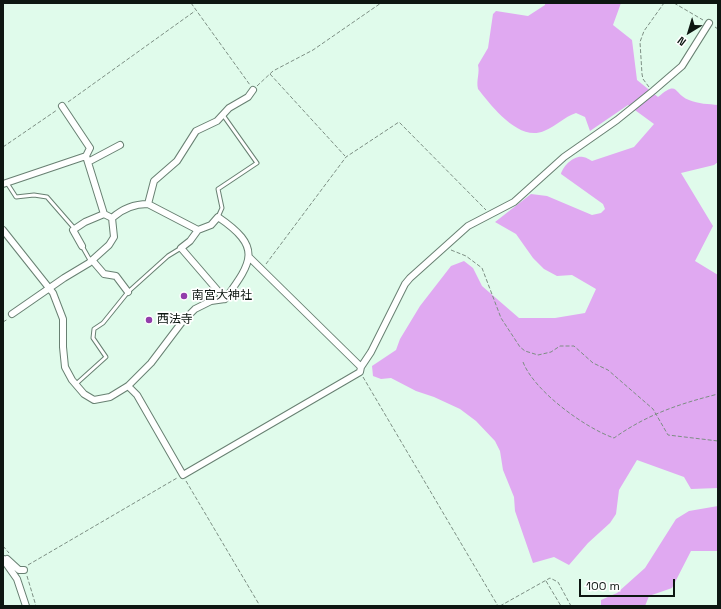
<!DOCTYPE html>
<html>
<head>
<meta charset="utf-8">
<style>
  body { margin:0 }
  #map { position:relative; width:721px; height:609px; overflow:hidden; background:#e0fbeb; font-family:"Space Grotesk",sans-serif }
  canvas { display:block }
  .frame { position:absolute; inset:0; border:4px solid #0d1611; pointer-events:none }
  .north { position:absolute; left:669px; top:12px; width:40px; height:40px; -webkit-text-stroke:3px #fff; paint-order:stroke; rotate:218deg; font-size:11px; font-weight:700; line-height:16px; text-align:center; color:#0d1611 }
  .north::after { content:''; display:block; margin:auto; width:14px; height:18px; background:#0d1611; clip-path:polygon(50% 0,100% 100%,50% 72%,0 100%) }
  .scale { position:absolute; left:579px; top:579px; width:96px; height:18px; box-sizing:border-box; border:2px solid #0d1611; border-top:0; padding-left:5px; font-size:12px; line-height:14px; white-space:nowrap; color:#0d1611; -webkit-text-stroke:3px #fff; paint-order:stroke }
</style>
</head>
<body>
<div id="map">
<canvas width="721" height="609"></canvas>
<div class="frame"></div>
<div class="north">N</div>
<div class="scale">100 m</div>
</div>
<script>
const ctx = document.querySelector('canvas').getContext('2d');
ctx.lineJoin = 'round';
function fill(path, color) { ctx.fillStyle = color; ctx.fill(path, 'evenodd'); }
function trace(path, color, width, dash) { ctx.strokeStyle = color; ctx.lineWidth = width; ctx.lineCap = dash ? 'butt' : 'round'; ctx.setLineDash(dash || []); ctx.stroke(path); }
function write(font, color, halo, rows, align = 'center') {
  ctx.font = font + ' "Space Grotesk","Noto Sans JP",sans-serif'; ctx.lineWidth = 3.5; ctx.setLineDash([]); ctx.textBaseline = 'middle'; ctx.strokeStyle = halo; ctx.fillStyle = color; for (const [text, x, y, turn = 0] of rows) {
    ctx.save(); ctx.translate(x, y); ctx.rotate((+turn || 0) * Math.PI / 180); ctx.textAlign = isNaN(turn) ? turn : align; if (halo) ctx.strokeText(text, 0, 0); ctx.fillText(text, 0, 0); ctx.restore();
  }
}
fill(new Path2D(`
  M545 3H621L613 25 632 40 637 80 658 97C679 79 673 94 689 100 698 104 709 104 718 105V162L714 165 681 173 713 226 695 261 718 275V488L691 489 684 477 637 460 619 490 616 514 610 523 588 543 569 565 554 557 533 563 515 511 514 497 503 470 500 451 495 441 476 421 460 409 434 397 416 391 391 378 381 379 373 376 372 366 396 350 400 339 420 306 451 266 464 261 473 268 482 286 519 318H555L585 313 596 289 572 275 557 276 544 269 533 258 516 234 495 222 531 194 547 196 592 215 601 213 605 209 603 204 561 174C563 166 574 155 583 157 586 157 590 160 592 161L634 147 654 124 628 105 590 131 585 117 576 113C564 117 556 126 544 131 518 142 491 105 478 89 476 80 480 73 478 65L488 48 493 14 496 11 528 16 545 5Z
  M718 506V551H691L672 588 649 596 645 606H601V600L617 593 645 568 676 519 689 511Z`), '#e0a9f1');
const lane = new Path2D(`
  M7 183 16 197 34 195 47 197 74 228
  M218 217 222 208 218 189 257 163 223 115
  M82 246 91 262
  M76 384 106 357 93 338 94 329 103 323 128 292 168 256 181 248`);
const street = new Path2D(`
  M88 162 120 145
  M3 184 86 156
  M148 204 154 181 177 161 196 131 217 121 229 108 248 97 253 90
  M3 230 53 293 63 319V347L65 367 72 380 84 394 94 400 110 397 128 386 151 363 182 322 195 309 211 301 225 299C253 261 262 247 218 217L211 225 198 230 148 204C135 204 122 209 112 218
  M198 230 190 241 181 248 225 299
  M82 246 73 230 85 222 104 214
  M249 257 361 367 371 352 405 284 410 278 468 226 514 202 564 157 617 120 653 91 682 66 709 23
  M92 260 104 274 116 276 128 292
  M12 314 64 278 89 263 109 245 114 237 112 218 104 214 86 156 90 148 62 106
  M128 386 137 395 183 475 360 372 361 367
  M3 559 17 579 26 606
  M7 559 19 570H24`);
trace(lane, '#688072', 5);
trace(street, '#688072', 8);
trace(new Path2D(`
  M191 3 250 85
  M674 3 703 20
  M715 27 718 29
  M270 74 345 156
  M257 86 273 71 313 50 381 3
  M649 87 643 79 642 74 640 42 644 31 664 3
  M68 102 195 11
  M3 147 57 110
  M451 250 466 256 482 268 501 318 520 347 525 351 538 355 551 352 560 346H574L593 363 608 370 653 409 668 435 718 441
  M266 264 346 157 399 122 486 210
  M3 322 8 319
  M523 362C534 391 585 428 614 438 648 414 679 404 718 394
  M363 377 498 606
  M186 481 260 606
  M3 546 9 553
  M28 565 177 478
  M27 576 36 606
  M546 581 561 606
  M500 606 550 578 558 582 571 606`), '#7c8e83', 1, [4, 2]);
trace(lane, '#fff', 3);
trace(street, '#fff', 6);
for (const [x, y, r, color] of [
  [184,296,4,"#923dab"],
  [149,320,4,"#923dab"]
]) { const dot = new Path2D(); dot.arc(x, y, r, 0, 2 * Math.PI); ctx.fillStyle = color; ctx.fill(dot); trace(dot, '#fff', 1.5); }
write('12px', '#0d1611', '#fff', [
  ["南宮大神社",192,296],
  ["西法寺",157,320]
], 'left');
</script>
</body>
</html>
